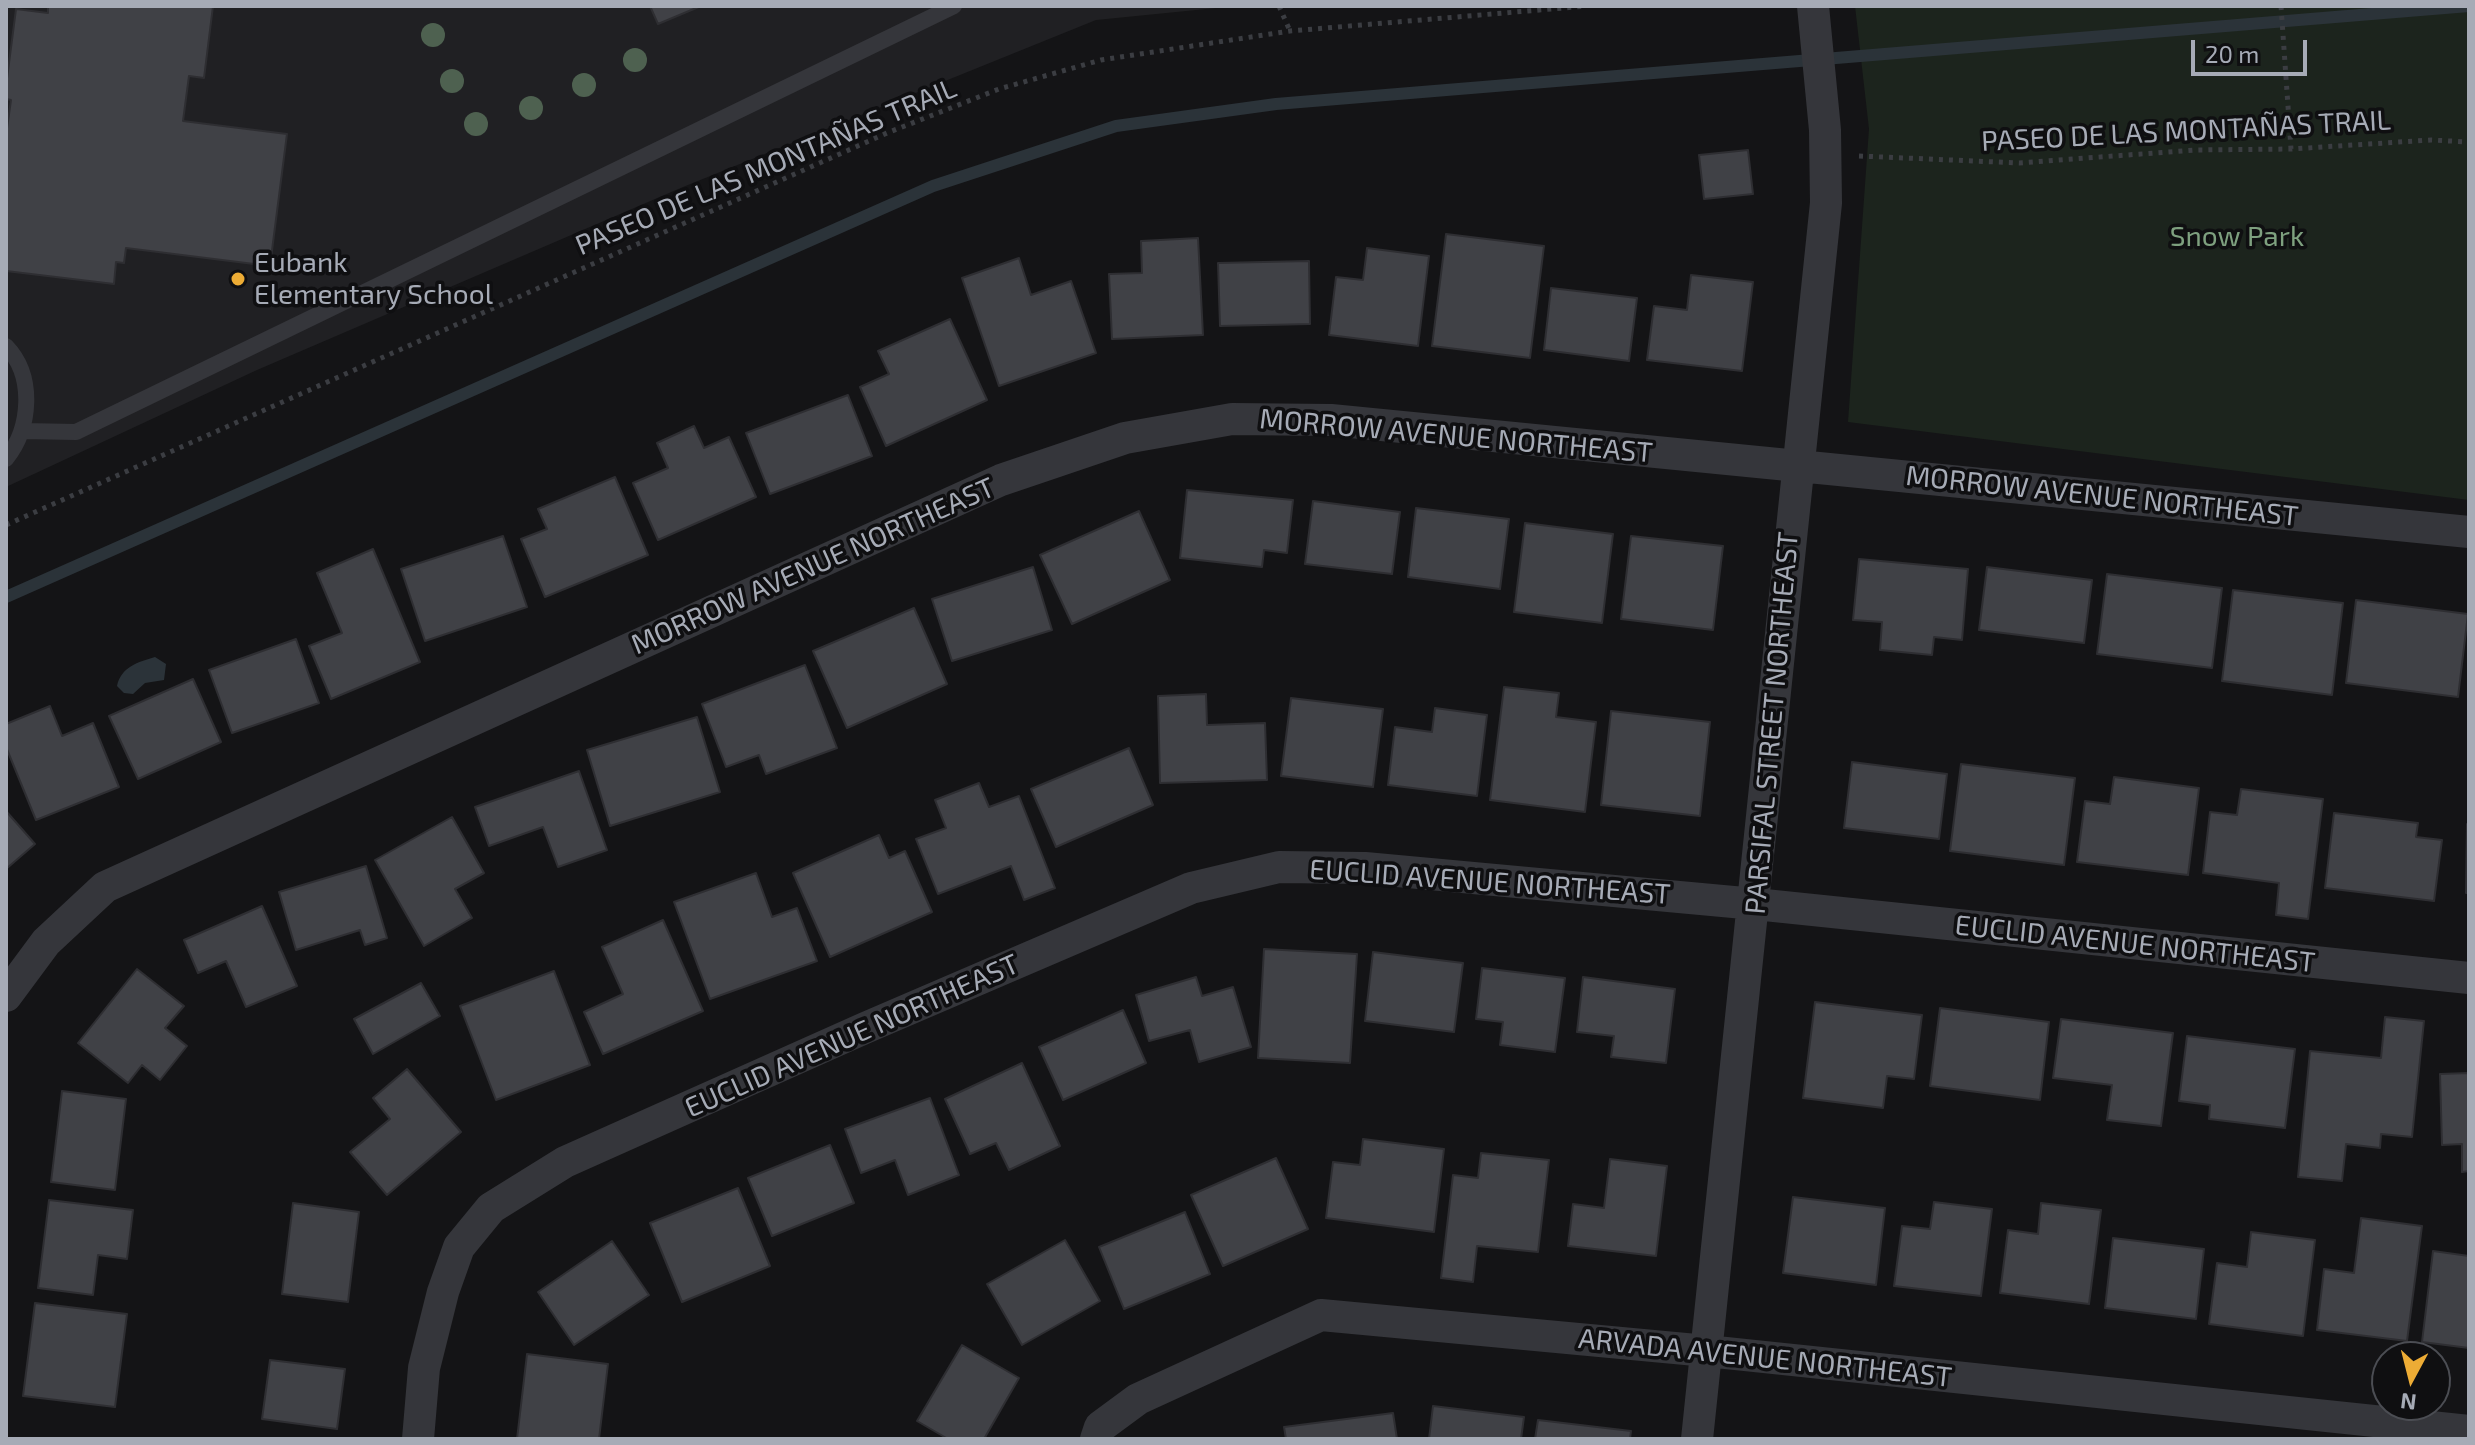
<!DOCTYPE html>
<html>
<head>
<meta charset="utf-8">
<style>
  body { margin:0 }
  #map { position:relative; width:2475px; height:1445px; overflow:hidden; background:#141416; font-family:"Exo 2",sans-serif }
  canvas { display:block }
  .frame { position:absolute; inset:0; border:8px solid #a6abb6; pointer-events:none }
  .north { position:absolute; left:2371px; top:1341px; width:80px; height:80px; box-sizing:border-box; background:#0f0f11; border:2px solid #4b4d53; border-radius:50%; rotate:187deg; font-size:22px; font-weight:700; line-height:32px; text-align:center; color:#a6abb6 }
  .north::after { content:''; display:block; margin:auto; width:28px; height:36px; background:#edac35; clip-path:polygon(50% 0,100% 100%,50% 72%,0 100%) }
  .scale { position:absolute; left:2191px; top:40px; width:116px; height:36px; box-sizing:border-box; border:4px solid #a6abb6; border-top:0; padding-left:10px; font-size:24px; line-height:28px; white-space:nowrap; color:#a6abb6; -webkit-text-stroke:6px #0f0f11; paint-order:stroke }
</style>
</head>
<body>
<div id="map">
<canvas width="2475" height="1445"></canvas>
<div class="frame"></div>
<div class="north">N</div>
<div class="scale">20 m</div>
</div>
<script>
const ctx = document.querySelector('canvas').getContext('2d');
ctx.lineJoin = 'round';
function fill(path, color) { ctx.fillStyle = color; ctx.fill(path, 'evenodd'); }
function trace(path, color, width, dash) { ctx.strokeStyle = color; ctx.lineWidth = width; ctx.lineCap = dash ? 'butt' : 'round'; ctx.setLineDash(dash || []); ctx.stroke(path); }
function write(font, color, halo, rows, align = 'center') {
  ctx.font = font + ' "Exo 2",sans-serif'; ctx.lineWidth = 7; ctx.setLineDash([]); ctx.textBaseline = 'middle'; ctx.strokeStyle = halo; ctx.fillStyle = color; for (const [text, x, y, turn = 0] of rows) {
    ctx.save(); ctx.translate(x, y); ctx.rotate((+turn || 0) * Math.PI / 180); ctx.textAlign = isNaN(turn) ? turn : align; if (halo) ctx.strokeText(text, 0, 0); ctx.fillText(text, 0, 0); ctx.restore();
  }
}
fill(new Path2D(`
  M6 6H1236L1096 20 683 187 257 370 6 487Z`), '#202023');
fill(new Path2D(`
  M1855 6H2469V500L1848 422 1869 129Z`), '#1c241d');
fill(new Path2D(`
  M155 657 166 664 164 680 145 683 133 694 124 693 117 686C121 667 138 662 155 657Z`), '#2b3339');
trace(new Path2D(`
  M6 597 933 186 1116 126 1276 104 2469 6`), '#2b3339', 12);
const building = new Path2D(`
  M48 6H213L204 78 189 76 183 121 287 134 270 266 126 248 124 263 116 262 114 284 6 271V135L11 100 6 99V86L16 9 48 13Z
  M650 6H701L658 24Z
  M1748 150 1753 194 1704 199 1699 155Z
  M1446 234 1544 246 1530 358 1432 346Z
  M1198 238 1203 335 1112 339 1109 274 1142 273 1141 241Z
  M1367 248 1429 256 1418 346 1329 335 1336 277 1363 280Z
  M1019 258 1031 295 1071 281 1096 353 999 386 962 278Z
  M1309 261 1310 324 1220 326 1218 263Z
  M1691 275 1753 282 1742 371 1647 360 1654 306 1687 310Z
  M1551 288 1637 298 1629 361 1544 350Z
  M950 319 987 400 886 446 860 387 889 374 878 351Z
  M848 395 872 456 770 494 746 433Z
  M694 426 704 448 729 437 756 497 658 540 633 483 668 468 657 443Z
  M615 477 648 555 545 597 521 539 547 529 538 509Z
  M1187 490 1293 500 1287 553 1264 550 1262 567 1180 558Z
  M1313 501 1400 512 1392 574 1305 564Z
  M1416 508 1509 519 1500 589 1408 577Z
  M1139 511 1170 580 1072 624 1040 555Z
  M1525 523 1613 534 1602 623 1514 612Z
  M503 536 527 607 425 641 401 569Z
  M1631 536 1723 546 1713 630 1621 619Z
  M373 549 420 662 331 699 309 646 342 633 317 573Z
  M1859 559 1968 569 1962 640 1934 637 1932 655 1880 650 1882 622 1853 620Z
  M1033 567 1052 630 952 661 932 599Z
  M1987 567 2092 580 2084 643 1979 630Z
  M2107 574 2222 588 2212 668 2097 654Z
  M2233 590 2343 603 2332 695 2222 681Z
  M2356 600 2468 614 2458 697 2346 683Z
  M914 608 947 684 847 728 813 651Z
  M296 639 319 703 232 733 209 670Z
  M805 665 837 748 766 774 759 755 726 767 702 704Z
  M193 679 221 742 138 779 109 716Z
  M1504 687 1559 693 1556 717 1596 722 1585 812 1490 800Z
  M1206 694 1207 725 1265 723 1267 780 1160 783 1158 696Z
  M1291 698 1383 709 1373 787 1281 776Z
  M50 706 62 736 93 723 119 787 36 820 6 747V724Z
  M1435 708 1487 715 1477 796 1388 785 1395 727 1432 732Z
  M1611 711 1710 722 1700 816 1601 805Z
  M697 717 720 792 610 826 587 750Z
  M1129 748 1153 805 1056 847 1031 789Z
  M1852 762 1947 774 1939 839 1844 828Z
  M1961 764 2075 778 2064 865 1950 851Z
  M579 771 607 850 558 867 543 827 489 846 475 807Z
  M2114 777 2199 788 2188 875 2077 862 2085 801 2110 804Z
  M979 783 989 807 1019 796 1055 888 1024 900 1011 866 938 894 916 839 946 828 935 800Z
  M2241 789 2323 799 2308 919 2276 915 2279 883 2203 873 2210 812 2237 815Z
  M6 811 35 844 6 869Z
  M2334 813 2418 823 2416 837 2442 840 2434 901 2325 888Z
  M452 817 484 873 455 889 472 918 424 946 375 860Z
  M2467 824H2469V893H2466Z
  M879 835 889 858 905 851 932 912 830 957 793 873Z
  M366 866 387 938 365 945 360 930 296 950 279 892Z
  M756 873 772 917 797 908 817 961 710 999 674 902Z
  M262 906 297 986 246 1007 226 961 198 973 184 940Z
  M663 920 703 1011 603 1054 584 1012 623 994 602 947Z
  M1264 949 1357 954 1350 1063 1258 1058Z
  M1373 952 1463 963 1454 1032 1365 1021Z
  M1482 968 1565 978 1555 1052 1500 1045 1503 1022 1476 1019Z
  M137 969 184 1006 165 1028 187 1046 160 1080 142 1065 128 1083 78 1043Z
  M554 971 590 1065 496 1100 460 1006Z
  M1196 977 1202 996 1233 987 1251 1047 1199 1062 1190 1030 1149 1041 1136 995Z
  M1583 977 1675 989 1666 1063 1611 1057 1614 1036 1577 1032Z
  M421 983 440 1016 373 1054 354 1019Z
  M1815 1002 1922 1015 1914 1079 1887 1076 1883 1108 1803 1098Z
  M1940 1008 2049 1022 2040 1100 1930 1086Z
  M1123 1010 1146 1063 1063 1100 1039 1047Z
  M2385 1017 2424 1021 2412 1137 2381 1134 2380 1148 2346 1144 2342 1181 2298 1177 2310 1051 2381 1058Z
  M2061 1019 2173 1033 2161 1126 2107 1120 2112 1085 2053 1078Z
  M2187 1036 2295 1049 2285 1128 2209 1119 2210 1105 2179 1101Z
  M1022 1063 1060 1146 1009 1170 996 1143 970 1154 945 1099Z
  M407 1069 461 1132 387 1195 350 1152 390 1119 373 1098Z
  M2469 1073V1171L2462 1172V1144L2442 1145 2440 1074Z
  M62 1091 126 1099 115 1190 51 1182Z
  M930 1098 959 1175 908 1195 895 1160 861 1173 845 1129Z
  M1363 1139 1444 1149 1434 1232 1326 1218 1333 1162 1360 1165Z
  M830 1145 854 1203 772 1236 748 1178Z
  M1481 1153 1549 1160 1538 1252 1477 1246 1473 1282 1441 1278 1453 1175 1478 1178Z
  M1276 1158 1308 1229 1223 1266 1191 1195Z
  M1610 1159 1667 1166 1656 1256 1568 1246 1573 1204 1604 1208Z
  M738 1188 770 1266 682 1302 650 1223Z
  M1793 1197 1885 1208 1876 1285 1783 1273Z
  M49 1200 133 1210 127 1259 98 1255 93 1295 38 1288Z
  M1934 1202 1992 1209 1981 1296 1894 1286 1902 1226 1930 1229Z
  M293 1203 359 1212 348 1302 282 1294Z
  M2041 1203 2101 1210 2089 1304 2000 1293 2008 1230 2038 1234Z
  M1185 1212 1210 1274 1124 1309 1099 1247Z
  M2361 1218 2422 1226 2407 1341 2317 1330 2324 1269 2354 1273Z
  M2251 1232 2315 1240 2303 1336 2209 1324 2217 1263 2247 1267Z
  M2113 1238 2204 1249 2196 1319 2105 1308Z
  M1065 1240 1100 1301 1022 1345 987 1284Z
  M612 1241 649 1295 574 1345 538 1292Z
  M2433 1251 2469 1256V1348L2422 1342Z
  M35 1303 127 1314 115 1407 23 1396Z
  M962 1345 1019 1378 984 1439H948L917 1421Z
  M527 1354 608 1364 599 1439H517Z
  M270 1360 345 1369 337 1429 262 1419Z
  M1433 1406 1524 1417 1521 1439H1429Z
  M1393 1413 1397 1439H1286L1284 1427Z
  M1538 1420 1631 1431 1630 1439H1535Z`);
fill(building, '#404146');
trace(building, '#2e2e32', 2);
trace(new Path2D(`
  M1279 6 1290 31
  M2281 6 2291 149
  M1859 156 2019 163 2195 150 2291 149 2431 140 2469 142
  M6 525 887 133 999 89 1101 60 1290 31 1587 6`), '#3b3d42', 5, [4, 6]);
trace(new Path2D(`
  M6 346C35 376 31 428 6 459
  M22 431 76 432 954 6`), '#35363b', 16);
trace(new Path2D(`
  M6 996 46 942 105 887 1001 480 1125 438 1232 419 1331 420 2469 532
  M418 1439 424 1368 443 1292 459 1247 491 1208 565 1162 865 1028 1191 888 1279 867 1365 868 1755 904 2469 978
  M1096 1439 1100 1427 1138 1399 1321 1315 1707 1351 2469 1431
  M1697 1439 1826 203 1825 130 1813 6`), '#35363b', 32);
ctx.fillStyle = '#4e6150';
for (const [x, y] of [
  [433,35],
  [635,60],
  [452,81],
  [584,85],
  [531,108],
  [476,124]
]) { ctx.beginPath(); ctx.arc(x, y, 12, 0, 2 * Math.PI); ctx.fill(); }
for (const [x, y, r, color] of [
  [238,279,8,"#edac35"]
]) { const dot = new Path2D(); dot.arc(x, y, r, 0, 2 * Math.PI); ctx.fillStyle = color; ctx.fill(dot); trace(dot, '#0f0f11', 3); }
write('28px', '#a6abb6', '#0f0f11', [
  ["PASEO DE LAS MONTAÑAS TRAIL",2186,131,-3],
  ["PASEO DE LAS MONTAÑAS TRAIL",766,167,-23],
  ["MORROW AVENUE NORTHEAST",1456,436,5],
  ["MORROW AVENUE NORTHEAST",2102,496,6],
  ["MORROW AVENUE NORTHEAST",813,566,-24],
  ["PARSIFAL STREET NORTHEAST",1772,723,-85],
  ["EUCLID AVENUE NORTHEAST",1490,882,4],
  ["EUCLID AVENUE NORTHEAST",2135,944,6],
  ["EUCLID AVENUE NORTHEAST",852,1036,-24],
  ["ARVADA AVENUE NORTHEAST",1765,1358,6]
]);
write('28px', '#7ea07f', '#0f0f11', [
  ["Snow Park",2237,237]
]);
write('28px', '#a6abb6', '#0f0f11', [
  ["Eubank",254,263],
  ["Elementary School",254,295]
], 'left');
</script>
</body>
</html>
